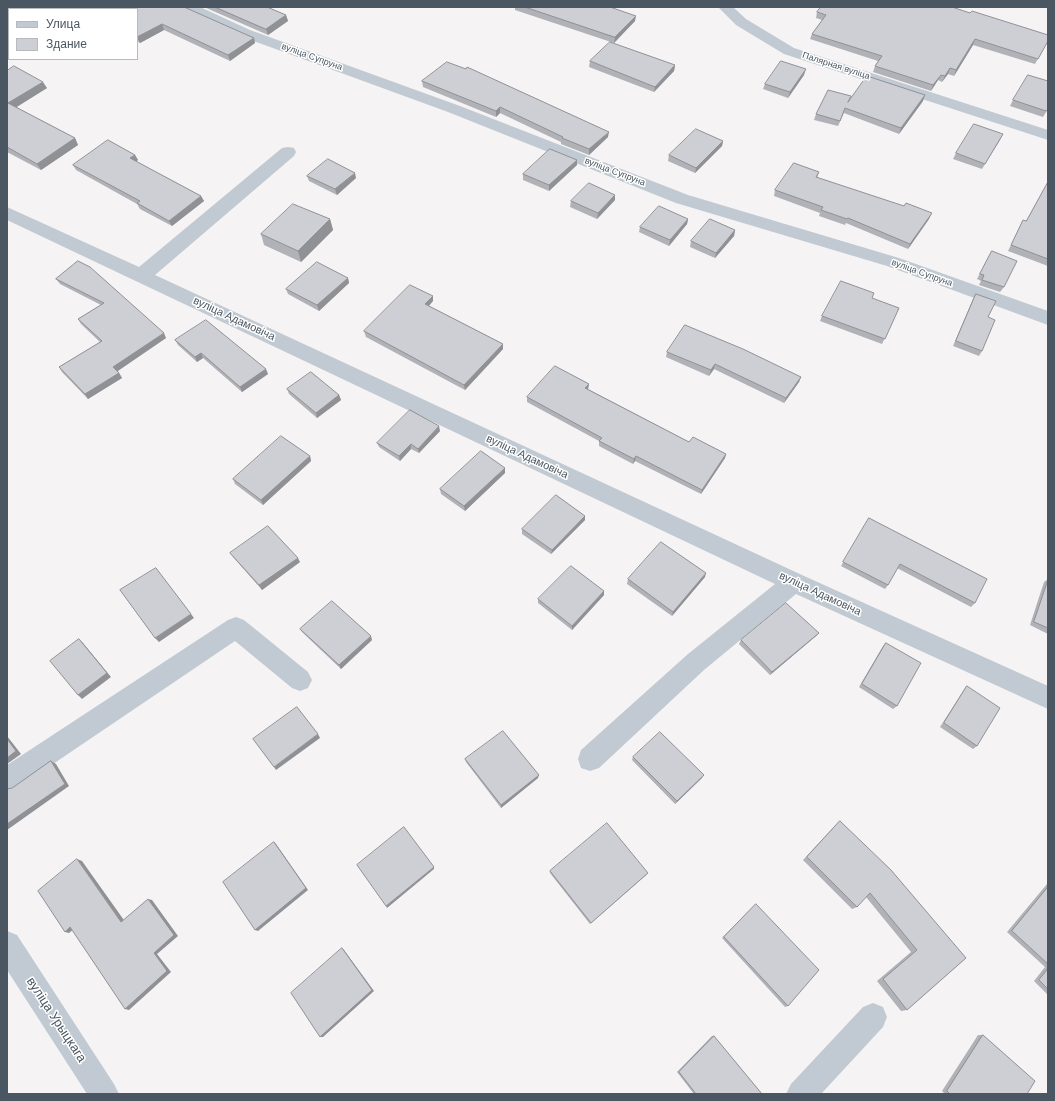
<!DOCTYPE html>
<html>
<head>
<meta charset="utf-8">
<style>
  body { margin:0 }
  #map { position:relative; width:1055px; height:1101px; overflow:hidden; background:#f5f3f3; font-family:Arial,sans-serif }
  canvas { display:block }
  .frame { position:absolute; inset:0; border:8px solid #4a5661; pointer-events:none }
  .legend { position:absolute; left:8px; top:8px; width:130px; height:52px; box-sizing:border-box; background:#fff; border:1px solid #b7bbc0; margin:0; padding:5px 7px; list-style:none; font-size:12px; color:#4a5661 }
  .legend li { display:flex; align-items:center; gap:8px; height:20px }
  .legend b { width:20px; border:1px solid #b7bbc0 }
</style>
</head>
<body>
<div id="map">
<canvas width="1055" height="1101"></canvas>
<div class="frame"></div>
<ul class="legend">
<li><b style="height:5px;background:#c1cad2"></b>Улица</li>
<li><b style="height:11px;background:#cdcfd5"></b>Здание</li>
</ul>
</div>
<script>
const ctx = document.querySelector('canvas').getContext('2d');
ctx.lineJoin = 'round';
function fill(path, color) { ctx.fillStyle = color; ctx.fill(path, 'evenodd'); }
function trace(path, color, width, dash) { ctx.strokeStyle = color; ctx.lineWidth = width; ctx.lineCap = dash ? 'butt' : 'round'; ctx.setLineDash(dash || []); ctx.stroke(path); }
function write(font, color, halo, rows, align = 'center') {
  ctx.font = font + ' Arial,sans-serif'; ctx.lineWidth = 3; ctx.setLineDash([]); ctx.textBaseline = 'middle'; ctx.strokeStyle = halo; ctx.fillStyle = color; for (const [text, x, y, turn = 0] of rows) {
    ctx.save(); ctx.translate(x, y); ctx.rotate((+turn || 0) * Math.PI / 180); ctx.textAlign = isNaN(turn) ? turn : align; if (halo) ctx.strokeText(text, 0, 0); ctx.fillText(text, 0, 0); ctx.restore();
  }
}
fill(new Path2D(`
  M64 7H83L82 9H63Z
  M181 7H200L250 30 460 106 688 195 899 258 1048 311V325L887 266 676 203 448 112 240 36 183 10Z
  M718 7H733L746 19 794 48 1048 130V140L784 54 736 25Z
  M7 27H9V35H7Z
  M288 147 294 148 296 152 294 156 155 275 802 575 1048 686V709L796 594 704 670 599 768 590 771 581 768 578 759 581 750 688 654 775 584 7 220V207L139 267 282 148Z
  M236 617 244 620 308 672 312 680 308 688 300 691 292 688 235 641 16 789 7 793V765L228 620Z
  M7 931 17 935 114 1084 119 1094H87L7 970Z
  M873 1003 883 1007 887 1017 883 1027 821 1094H786L791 1084 863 1007Z`), '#c1cad2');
fill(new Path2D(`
  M204 7H267L286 15 288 21 268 35Z
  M515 7H610L635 21 614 43 515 10Z
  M137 9 254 38 255 43 230 61 164 30 140 43 137 41Z
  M817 12 1048 41 1035 64 973 45 954 76 948 74 942 82 938 80 931 91 873 72 875 66 878 61 810 39 812 34 822 20 816 18Z
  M590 61 675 65 674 71 654 92 589 67Z
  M7 71 47 88 16 107 75 138 78 145 41 170 7 152Z
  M804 75 788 98 763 89 765 84Z
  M422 81 608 137 589 155 561 144V142L500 113 496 117 423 87Z
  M849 100 923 101 899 134 844 113 838 126 814 120 816 114Z
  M1013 100 1048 109 1043 117 1010 106Z
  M1003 134 982 169 953 159 956 153Z
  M723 141 722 146 695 173 668 161 669 155Z
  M135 155 138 160 136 162 201 196 204 201 172 226 140 209 137 204 76 170 73 165Z
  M577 165 549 191 523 180V174Z
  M819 172 817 178 929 219 908 249 846 223 845 225 819 216 820 213 774 196 775 190Z
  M307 176 356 178 337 195 309 181Z
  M1048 182V266L1008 251 1023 220 1026 221Z
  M615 195V200L597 219 570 207 571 201Z
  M330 219 333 230 301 262 264 245 261 234Z
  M688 219 687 224 669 246 639 232 640 227Z
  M735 230 734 236 715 258 690 247 691 241Z
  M992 251 1004 287 1000 292 979 285 981 281 977 279Z
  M78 261 166 338 118 371 122 378 88 399 62 372 59 367 100 342 81 324 78 319 101 305 60 284 56 279Z
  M348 278 349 283 319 311 288 294 286 289Z
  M976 294 988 317 982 351 979 356 953 346 973 299Z
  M433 301 429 306 503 344V349L465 390 366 337 364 331Z
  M899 308 882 344 820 321 822 316Z
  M175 340 268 374 242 392 203 358 197 362 178 345Z
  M667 352 801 377 799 382 784 403 714 369 709 376 666 357Z
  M589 384 588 389 689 442 726 454 725 458 701 494 635 461 633 464 599 446V441L527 402V397Z
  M287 389 339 395 341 400 317 418 289 394Z
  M440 431 419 453 411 449 400 461 379 447 377 443Z
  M310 456 311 461 263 505 235 484 233 479Z
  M505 473 465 511 441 494 440 489Z
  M585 516V520L551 554 522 534V529Z
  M869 518 975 603 971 607 897 568 888 585 885 589 841 566Z
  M230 553 300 562 262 590 233 557Z
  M705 577 672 616 627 584 628 579Z
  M1048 579V634L1030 625 1044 582Z
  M604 591V595L572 630 538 603V599Z
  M300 629 372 640 341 669 302 632Z
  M819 633 816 636 770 675 739 644 741 640Z
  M886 643 897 706 893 709 859 687 883 646Z
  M967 686 977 746 973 749 940 727 964 690Z
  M633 757 702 778 675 804 632 760Z
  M465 759 538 778 501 808 466 762Z
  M840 821 966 958 907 1010 901 1011 877 981 911 952 866 897 857 907 852 909 803 860 836 825Z
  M550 871 648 873 646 875 590 924 550 873Z
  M1048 883V995L1034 981 1045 967 1007 932 1047 884Z
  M756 904 788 1006 785 1007 722 938Z
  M978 1035H983L1027 1094H945L942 1091Z
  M712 1036H714L762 1094H694L677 1072Z`), '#b0b2b7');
fill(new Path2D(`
  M286 15 288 21 268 35 266 29Z
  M636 16 635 21 614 43 615 37Z
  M162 24 164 30 140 43 137 37Z
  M254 38 255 43 230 61 228 55Z
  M975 39 973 45 954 76 956 70Z
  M675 65 674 71 654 92 655 87Z
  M950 68 948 74 942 82 945 76Z
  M806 69 804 75 788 98 790 92Z
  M941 75 938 80 931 91 933 85Z
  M43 82 47 88 12 110 8 103Z
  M925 95 923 101 899 134 901 128Z
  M500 107V113L496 117V111Z
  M609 132 608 137 589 155V149Z
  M1003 134 1000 140 982 169Z
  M75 138 78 145 41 170 37 164Z
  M723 141 722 146 695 173 696 168Z
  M135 155 138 160 132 164 130 158Z
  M577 160V165L549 191V185Z
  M355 173 356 178 337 195 335 189Z
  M615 195V200L597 219 598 213Z
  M201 196 204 201 172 226 169 221Z
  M932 213 929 219 908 249 910 244Z
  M330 219 333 230 301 262 298 251Z
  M688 219 687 224 669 246 670 240Z
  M735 230 734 236 715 258 716 253Z
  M348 278 349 283 319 311 317 305Z
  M433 296V301L426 309 425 304Z
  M164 333 166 338 116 372 113 367Z
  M503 344V349L465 390 464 385Z
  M201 353 203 358 197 362 195 357Z
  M715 364 714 369 709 376 711 370Z
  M266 369 268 374 242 392 240 387Z
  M119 373 122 378 88 399 85 394Z
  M801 377 799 382 784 403 786 398Z
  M589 384 588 389 585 393V388Z
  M339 395 341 400 317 418 316 413Z
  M439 426 440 431 419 453 418 449Z
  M411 444V449L400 461 399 456Z
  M726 454 725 458 701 494 702 490Z
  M310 456 311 461 263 505 261 500Z
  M636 456 635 461 633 464 634 459Z
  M505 468V473L465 511 464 506Z
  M585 516V520L551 554 552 550Z
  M298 558 300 562 262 590 259 585Z
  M706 573 705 577 672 616 673 612Z
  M604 591V595L572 630V626Z
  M191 614 194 618 159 642 155 638Z
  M819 633 816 636 770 675 772 672Z
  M371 636 372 640 341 669 339 665Z
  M79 639 83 643 111 677 82 699 78 695Z
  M318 734 320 738 276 770 274 767Z
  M7 736 21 754 7 764Z
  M51 761 56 764 69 786 7 830V824Z
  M539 775 538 778 501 808V805Z
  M704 775 702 778 675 804 677 801Z
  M274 842 276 844 308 890 258 931 255 930Z
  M77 859 82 861 126 923 121 922Z
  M434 867V869L387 908 386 906Z
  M648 873 646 875 590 924 591 923Z
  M148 899 152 900 178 936 157 954 171 972 129 1010 125 1009 154 953Z
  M70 927 74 929 69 933 65 932Z
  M342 948 344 950 374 991 323 1037H320Z`), '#909195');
const building = new Path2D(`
  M132 7H184L254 38 228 55 162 24 137 37V9H128Z
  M215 7H267L286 15 266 29Z
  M525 7H610L636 16 615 37Z
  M821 7H952L970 13 972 11 1048 35V41L1038 59 975 39 956 70 950 68 945 76 941 75 933 85 875 66 882 56 812 34 826 15 817 12Z
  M610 42 675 65 655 87 590 61Z
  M781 61 806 69 790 92 765 84Z
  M447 62 466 69 467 67 609 132 589 149 562 138 563 137 500 107 496 111 422 81Z
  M14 66 43 82 8 103 75 138 37 164 7 147V71Z
  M1028 75 1048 81V109L1046 111 1013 100Z
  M867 76 925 95 901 128 845 108 840 121 816 114 828 90 851 96 848 102Z
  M974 124 1003 134 985 164 956 153Z
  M696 129 723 141 696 168 669 155Z
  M108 140 135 155 130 158 201 196 169 221 137 203 140 201 73 165Z
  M550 149 577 160 549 185 523 174Z
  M328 159 355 173 335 189 307 176Z
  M794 163 819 172 816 177 904 206 906 203 932 213 910 244 848 218 847 219 821 210 823 207 775 190Z
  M1048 182V259L1011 245 1023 220 1026 221Z
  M589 183 615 195 598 213 571 201Z
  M293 204 330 219 298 251 261 234Z
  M659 206 688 219 670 240 640 227Z
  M710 219 735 230 716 253 691 241Z
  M992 251 1017 261 1004 287 982 280 984 275 980 274Z
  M78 261 90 267 164 333 113 367 119 373 85 394 59 367 102 341 78 319 104 303 56 279Z
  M317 262 348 278 317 305 286 289Z
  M841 281 874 293 872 298 899 308 885 339 822 316Z
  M410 285 433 296 425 304 503 344 464 385 364 331Z
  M976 294 996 301 988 317 995 320 982 351 956 341Z
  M206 320 266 369 240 387 201 353 195 357 175 340Z
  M685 325 743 349 801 377 786 398 715 364 711 370 667 352Z
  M555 366 589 384 585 388 689 442 693 437 726 454 702 490 636 456 634 459 599 441 602 438 527 397Z
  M311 372 339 395 316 413 287 389Z
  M410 410 439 426 418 449 411 444 399 456 377 443Z
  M281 436 310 456 261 500 233 479Z
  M481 451 505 468 464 506 440 489Z
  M556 495 585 516 552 550 522 529Z
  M869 518 987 579 975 603 900 564 888 585 843 562Z
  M268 526 298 558 259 585 230 553Z
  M661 542 706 573 673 612 628 579Z
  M571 566 604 591 572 626 538 599Z
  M156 568 191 614 155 638 120 590Z
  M1048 580V628L1034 622Z
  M332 601 371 636 339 665 300 629Z
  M786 603 819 633 772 672 741 640Z
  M79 639 107 673 78 695 50 661Z
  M886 643 921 663 897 706 862 684Z
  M967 686 1000 708 977 746 944 723Z
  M297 707 318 734 274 767 253 739Z
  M503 731 539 775 501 805 465 759Z
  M660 732 704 775 677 801 633 757Z
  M7 739 16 751 7 758Z
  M51 761 65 784 7 824V789L12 788Z
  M840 821 891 870 966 958 907 1010 883 979 917 950 870 893 857 907 807 857Z
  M607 823 648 873 591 923 550 871Z
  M404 827 434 867 386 906 357 865Z
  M274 842 306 888 255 930 223 882Z
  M77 859 121 922 148 899 174 935 154 953 167 971 125 1009 70 927 65 932 38 891Z
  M1048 887V964L1012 931Z
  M756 904 819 970 788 1006 724 937Z
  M342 948 372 990 320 1037 291 993Z
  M1048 969V989L1039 980Z
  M983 1035 1035 1081 1027 1094H950L947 1091Z
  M714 1036 762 1094H696L679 1072Z`);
fill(building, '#cdcfd5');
trace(building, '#909195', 1);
write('9px', '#4a5661', '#fff', [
  ["вуліца Супруна",312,57,20],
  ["Палярная вуліца",836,66,18],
  ["вуліца Супруна",615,172,21],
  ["вуліца Супруна",922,273,20]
]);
write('11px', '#4a5661', '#fff', [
  ["вуліца Адамовіча",234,319,25],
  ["вуліца Адамовіча",527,457,25],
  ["вуліца Адамовіча",820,594,25]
]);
write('13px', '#4a5661', '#fff', [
  ["вуліца Урыцкага",56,1020,57]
]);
</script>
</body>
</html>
